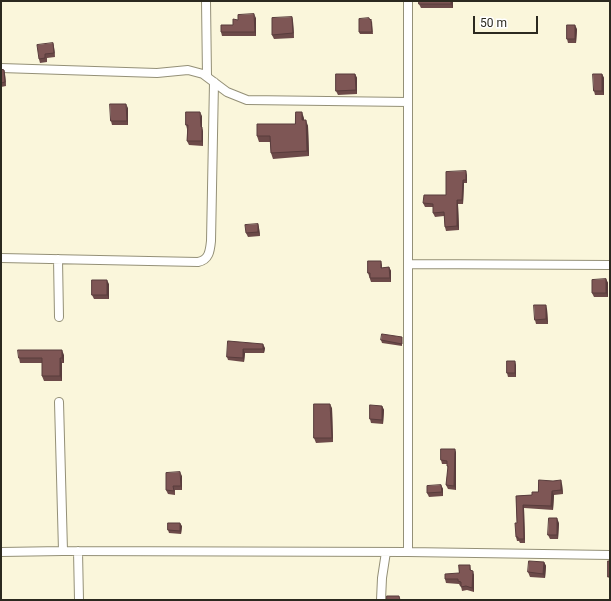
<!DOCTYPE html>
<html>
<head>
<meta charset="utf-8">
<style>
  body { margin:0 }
  #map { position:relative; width:611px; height:601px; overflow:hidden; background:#faf6db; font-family:Roboto,sans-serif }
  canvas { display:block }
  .frame { position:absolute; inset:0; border:2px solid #2b291f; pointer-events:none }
  .scale { position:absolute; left:473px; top:16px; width:65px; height:18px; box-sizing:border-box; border:2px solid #2b291f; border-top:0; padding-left:5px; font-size:12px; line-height:14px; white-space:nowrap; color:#2b291f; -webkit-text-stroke:3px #fff; paint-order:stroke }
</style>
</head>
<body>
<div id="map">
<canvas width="611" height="601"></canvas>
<div class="frame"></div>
<div class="scale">50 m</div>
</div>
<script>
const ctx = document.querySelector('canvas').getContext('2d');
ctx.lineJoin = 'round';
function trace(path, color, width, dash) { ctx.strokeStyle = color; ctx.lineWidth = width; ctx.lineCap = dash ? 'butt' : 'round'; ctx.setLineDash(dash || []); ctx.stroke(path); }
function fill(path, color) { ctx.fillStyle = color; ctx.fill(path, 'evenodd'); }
const minor = new Path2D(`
  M206 1 207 76
  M408 1V552L610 555
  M1 68 157 73 188 70 203 74 227 92 247 100 408 102
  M1 258 198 262C209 260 210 251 211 241L214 82
  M58 259 59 317
  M408 264 610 265
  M59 402 63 551
  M78 551 79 600
  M1 552 63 551 408 552
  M381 600 382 578 386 552`);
trace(minor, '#949077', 10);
trace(minor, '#fff', 8);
fill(new Path2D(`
  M419 1H453V8H421L419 4Z
  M292 17 293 21 294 38 274 39 272 35Z
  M256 18V36H222L221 32 233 25 238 20Z
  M372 21 373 34H360L359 32Z
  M577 29 576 43H568L567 39Z
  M53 43 54 47 55 57 47 58V62L40 63 39 59Z
  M1 69 4 70 5 74 6 86 1 87Z
  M355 74 357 78V94L338 95 336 91Z
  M602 74 604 78V95H595L594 91Z
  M128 108V125H112L111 121Z
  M202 116V128L203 132V146L189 145 187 141V129L186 125Z
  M304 118V120L308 126 309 156 273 159 271 153 270 142H259L257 136 295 124Z
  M467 175V183H464L463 204H458L459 230 446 231 445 227 444 216 435 217 433 213V207H425L423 203 446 195Z
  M258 224 259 228 260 236 248 237 246 233Z
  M381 261 382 265V268L389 267 391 271V282H371L368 273Z
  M606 279 608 283V297H594L592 293Z
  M109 284V299H94L92 295Z
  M547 309 548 324H536L535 320Z
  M402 337V346L382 343 381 340Z
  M228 341 265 348 264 353H245L244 362 228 360 227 357Z
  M64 355V363H62V381H44L42 376V363H20L19 358Z
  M516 365V377H508L507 373Z
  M382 406 384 410 383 424 371 423 370 419Z
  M332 408 333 442 316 443 314 438Z
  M456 452V490L448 489 446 485 448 469 447 464H442L441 460Z
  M182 476V490H175V495L168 494 166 490Z
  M562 484 563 494 554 495 553 510 524 508 525 543H520L519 541H517L516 537 517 523 516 496 532 495 538 492Z
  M441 485 443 489V496L429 497 427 493Z
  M559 523 558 539H550L548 535Z
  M182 526 181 534 169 533 168 530Z
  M544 562 546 566 545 578 530 577 528 572Z
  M470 565 471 571 474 575V592L467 590 462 591 461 586H460L459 584 446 583 445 579 459 573Z`), '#6c4a49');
fill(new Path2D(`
  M451 1H453V8L451 4Z
  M254 14 256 18V36L255 32Z
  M292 17 293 21 294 38 293 33Z
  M575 25 577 29 576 43 575 39Z
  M53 43 54 47 55 57 54 53Z
  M4 70 5 74 6 86 5 82Z
  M355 74 357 78V94L356 90Z
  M602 74 604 78V95L602 91Z
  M126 104 128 108V125L127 121Z
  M200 112 202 116V128L203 132V146L202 141Z
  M302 112 304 118V126L302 120Z
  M306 120 308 126 309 156 307 151Z
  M466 171 467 175V183L466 180Z
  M463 180 464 183 463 204 462 200Z
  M457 200 458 204 459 230 457 226Z
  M258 224 259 228 260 236 258 232Z
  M389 267 391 271V282L390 278Z
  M606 279 608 283V297L606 293Z
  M107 280 109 284V299L107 295Z
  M546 305 547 309 548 324 546 319Z
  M263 344 265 348 264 353 263 349Z
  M243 349 245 353 244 362 243 358Z
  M62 350 64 355V363L62 358Z
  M60 358 62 363V381L60 376Z
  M515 361 516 365V377L515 373Z
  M330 404 332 408 333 442 332 438Z
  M382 406 384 410 383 424 382 420Z
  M455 449 456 452V490L454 486Z
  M180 472 182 476V490L181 486Z
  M561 480 562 484 563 494 561 490Z
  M441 485 443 489V496L442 492Z
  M552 491 554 495 553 510 551 506Z
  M523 505 524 508 525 543 524 539Z
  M557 518 559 523 558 539 557 535Z
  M180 523 182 526 181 534 180 531Z
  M544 562 546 566 545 578 543 574Z
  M473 571 474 575V592L472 588Z`), '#583c3c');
const building = new Path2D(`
  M419 1H451V4H419Z
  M254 14 255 32H221V25H233V19L238 20V15Z
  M292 17 293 33 272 35V18Z
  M369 18 370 20 371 19 372 32H359V19Z
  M567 25H575V39H567Z
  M53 43 54 53 45 54V58L39 59 37 45Z
  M1 69 4 70 5 82 1 83Z
  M336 74H355L356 90 336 91Z
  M593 74H602V91H594Z
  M110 104H126L127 121H111Z
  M186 112H200L201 127H202V141H187L188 125H186Z
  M296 112H302V120H306L307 151 271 153 270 136H257V124H295Z
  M466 171V180H463L462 200H457V226L445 227 444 212 433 213V204L423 203 424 195H446V172Z
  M258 224V232L246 233 245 225Z
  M368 261H381V268L389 267 390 278H370V273H368Z
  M606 279V293H592V280Z
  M92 280H107V295H92Z
  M534 305H546V319L535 320Z
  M382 334 402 337V344L381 340Z
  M228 341 263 344V349H243V358L227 357Z
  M18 350H62V358H60V376H42V358H19Z
  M507 361H515V373H507Z
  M314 404H330L332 438H314Z
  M370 405 382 406V420L370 419Z
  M441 449H455L454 486 446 485 448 466H447V461L441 460Z
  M180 472 181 486H173L174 491 166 490V473Z
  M539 480 553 481 561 480V490L552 491 551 506 523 505 524 539H518V537H516L515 523H517L516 496 532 495V492H538Z
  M441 485 442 492 427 493V486Z
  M549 518H557V535H548Z
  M168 523H180V531L168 530Z
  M529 561 544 562 543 574 528 572Z
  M608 561H610V577H608Z
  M459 565H470V570L473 571 472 588 466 586 461 587V582L458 581V579H445V574L459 573Z
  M387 596H399L400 600H387Z`);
fill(building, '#7e5655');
trace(building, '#583c3c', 1);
</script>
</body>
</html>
